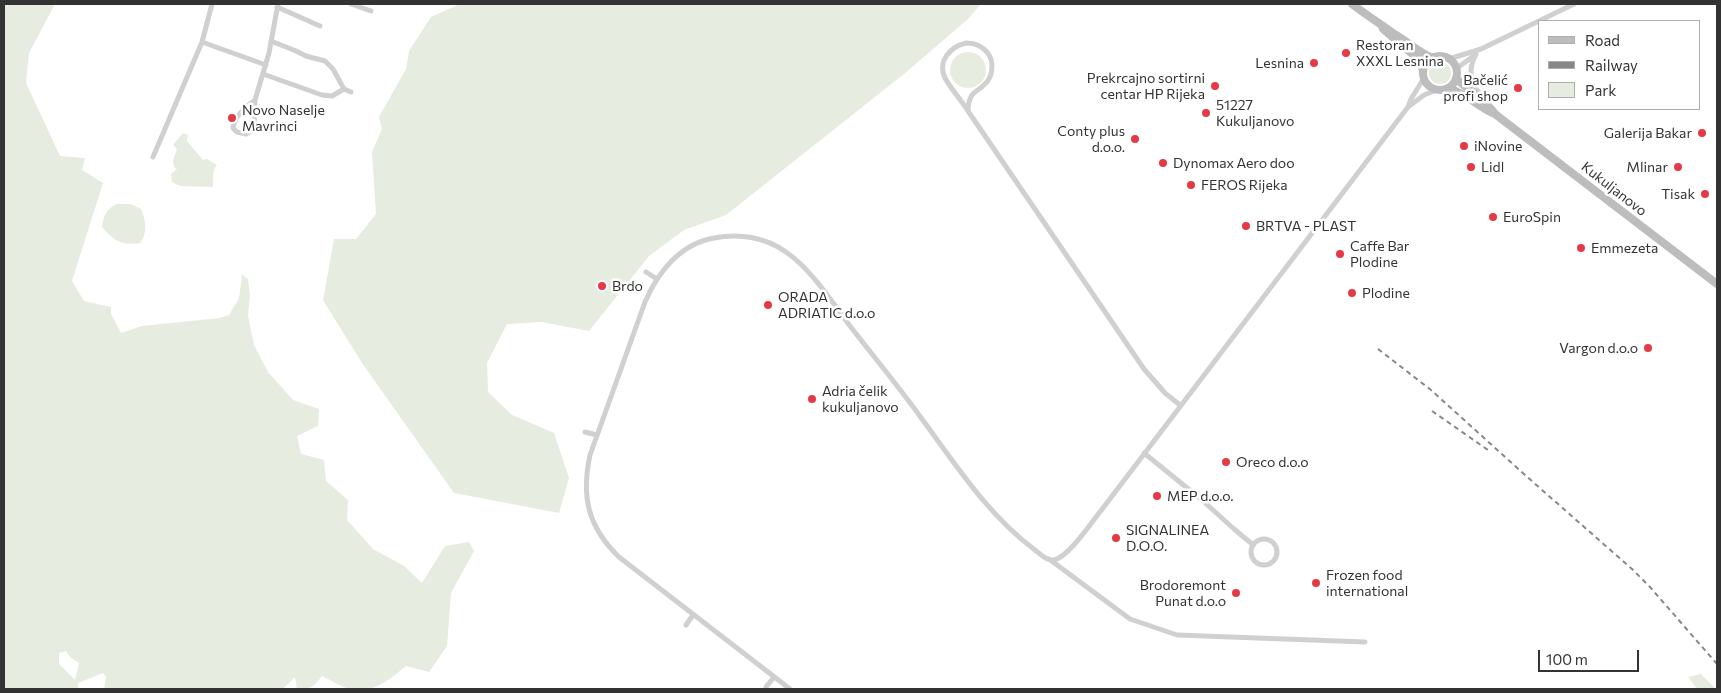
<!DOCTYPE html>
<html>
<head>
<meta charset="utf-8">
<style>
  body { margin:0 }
  #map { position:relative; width:1721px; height:693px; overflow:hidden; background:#fff; font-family:Commissioner,sans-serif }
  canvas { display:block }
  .frame { position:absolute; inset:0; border:5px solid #333; pointer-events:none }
  .legend { position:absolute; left:1538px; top:20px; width:162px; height:90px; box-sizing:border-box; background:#fff; border:1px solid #adadad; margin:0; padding:6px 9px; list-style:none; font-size:15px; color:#333 }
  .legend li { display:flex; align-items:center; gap:10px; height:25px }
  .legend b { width:25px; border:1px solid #adadad }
  .scale { position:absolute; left:1538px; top:650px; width:101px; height:22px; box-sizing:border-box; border:2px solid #333; border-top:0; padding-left:6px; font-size:15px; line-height:18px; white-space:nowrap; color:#333; -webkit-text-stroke:4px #fff; paint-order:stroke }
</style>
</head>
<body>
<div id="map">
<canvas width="1721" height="693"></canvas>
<div class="frame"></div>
<ul class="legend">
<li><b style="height:6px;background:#bdbdbd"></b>Road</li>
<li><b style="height:6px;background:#888"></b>Railway</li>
<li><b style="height:14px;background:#e6ecdf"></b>Park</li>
</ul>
<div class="scale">100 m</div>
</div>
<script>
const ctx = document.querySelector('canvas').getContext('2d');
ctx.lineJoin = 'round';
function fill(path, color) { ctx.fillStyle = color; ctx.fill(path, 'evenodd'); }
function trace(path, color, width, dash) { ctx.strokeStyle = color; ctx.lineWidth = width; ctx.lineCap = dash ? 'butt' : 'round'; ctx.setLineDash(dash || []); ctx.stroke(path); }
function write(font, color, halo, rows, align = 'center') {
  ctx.font = font + ' Commissioner,sans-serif'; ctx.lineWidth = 5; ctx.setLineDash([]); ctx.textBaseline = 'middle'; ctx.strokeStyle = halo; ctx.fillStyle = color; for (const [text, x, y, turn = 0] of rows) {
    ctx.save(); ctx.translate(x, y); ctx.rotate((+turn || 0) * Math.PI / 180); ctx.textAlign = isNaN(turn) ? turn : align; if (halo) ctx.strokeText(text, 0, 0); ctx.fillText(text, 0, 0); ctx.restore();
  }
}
fill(new Path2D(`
  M4 4H55L29 53 26 83 60 156 85 158 82 170 103 183 72 281 84 301 111 307V314L121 333 142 326 220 318 229 315 239 298 242 277 241 274 248 279 250 295 248 316 254 345 268 372 293 400 319 409 318 426 297 436 301 454 324 460 326 481 348 500 347 520 373 549 404 566 422 583 445 546 469 542 474 551 451 593 447 646 429 672 406 666C389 680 374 693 351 689 342 688 331 680 322 676 313 687 312 689 297 689L295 677 283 689H104L106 677 103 673 78 683V689H4ZM66 651 70 657 79 663 75 680 59 664V653Z
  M460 4H981L968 19 904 74 726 215 684 230 649 256 589 331 542 322 507 324 487 363 488 392 512 415 554 433 569 478 559 513 454 493 362 363 323 300 334 239H356L376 214 372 152 382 129 379 117 406 69 409 51 431 17Z
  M950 70a18 18 0 1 1 36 0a18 18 0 1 1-36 0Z
  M1429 73a11 11 0 1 1 22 0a11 11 0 1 1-22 0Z
  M183 133 188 135 187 141 203 160 207 159 217 165C212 170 213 180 213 187L180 186 172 182 171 174 177 169 174 167 173 161 177 149 173 145Z
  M117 204H130L141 209C146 221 148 233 140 243 122 246 114 241 102 227 104 215 106 209 117 204Z
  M1701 674 1716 689H1697L1688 677Z`), '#e6ecdf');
trace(new Path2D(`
  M351 4 371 11
  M277 7 320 26
  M271 41 296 51 306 56 325 61 333 69 344 89 351 92
  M202 42 266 65
  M966 43C974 43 981 45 987 52 995 62 993 77 984 85 980 89 975 91 972 95 969 100 968 105 968 111 961 100 951 89 945 78 937 61 950 47 966 43Z
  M1476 54C1468 69 1469 83 1482 96
  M1449 59 1481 49 1574 4
  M1457 68 1475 55
  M263 74 322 95 332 96 344 89
  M255 100C246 106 234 117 233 128L237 132 246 134 251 131 254 127 255 100 269 53 278 4
  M1408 107 1411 99 1424 78
  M968 111 1144 369 1165 393 1180 405
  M153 157 202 42 212 4
  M646 272 657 279
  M585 432 597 435
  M1144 453 1202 500 1234 529 1252 544
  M1251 552a13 13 0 1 1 26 0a13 13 0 1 1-26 0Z
  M1049 559 1130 619 1177 635 1365 642
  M686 625 693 615
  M766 687 774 677
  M790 689 619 557C588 527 581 497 590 455L645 302C658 272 680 244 714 238 739 233 765 237 786 252 811 269 832 302 850 326 874 357 899 387 922 419 956 465 988 515 1035 550 1040 554 1047 561 1054 560 1069 557 1093 520 1103 508L1408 107 1424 95 1437 90`), '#d0d0d0', 5);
trace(new Path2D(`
  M1352 4C1365 14 1379 23 1393 33 1407 41 1418 52 1433 58
  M1383 29 1418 59 1423 70
  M1423 73a17 17 0 1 1 34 0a17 17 0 1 1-34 0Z
  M1456 78C1468 91 1485 99 1495 114
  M1448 88C1467 93 1477 107 1495 114L1717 284`), '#bdbdbd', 8);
trace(new Path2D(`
  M1378 349 1431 390 1525 475 1632 569 1650 587 1717 664
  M1432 411 1488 450`), '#888', 2, [5, 4]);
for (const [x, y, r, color] of [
  [1346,53,5,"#e63946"],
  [1314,63,5,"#e63946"],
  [1215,86,5,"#e63946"],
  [1518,88,5,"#e63946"],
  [1206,113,5,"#e63946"],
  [232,118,5,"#e63946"],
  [1702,133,5,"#e63946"],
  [1135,139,5,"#e63946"],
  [1464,146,5,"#e63946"],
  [1163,163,5,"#e63946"],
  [1471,167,5,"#e63946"],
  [1678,167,5,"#e63946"],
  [1191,185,5,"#e63946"],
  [1705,194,5,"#e63946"],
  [1493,217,5,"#e63946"],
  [1246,226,5,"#e63946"],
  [1581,248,5,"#e63946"],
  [1340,254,5,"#e63946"],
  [602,286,5,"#e63946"],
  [1352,293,5,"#e63946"],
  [768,305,5,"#e63946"],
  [1648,348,5,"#e63946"],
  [812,399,5,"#e63946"],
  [1226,462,5,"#e63946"],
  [1157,496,5,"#e63946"],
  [1116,538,5,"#e63946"],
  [1316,583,5,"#e63946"],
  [1236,593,5,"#e63946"]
]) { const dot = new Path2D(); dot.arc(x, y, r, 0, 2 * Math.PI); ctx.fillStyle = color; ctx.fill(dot); trace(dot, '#fff', 2); }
write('14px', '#333', '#fff', [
  ["Restoran",1356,45],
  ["XXXL Lesnina",1356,61],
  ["Lesnina",1304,63,"right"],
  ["Prekrcajno sortirni",1205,78,"right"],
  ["centar HP Rijeka",1205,94,"right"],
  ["Bačelić",1508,80,"right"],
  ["profi shop",1508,96,"right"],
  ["51227",1216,105],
  ["Kukuljanovo",1216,121],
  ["Novo Naselje",242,110],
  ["Mavrinci",242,126],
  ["Conty plus",1125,131,"right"],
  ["d.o.o.",1125,147,"right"],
  ["Galerija Bakar",1692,133,"right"],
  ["iNovine",1474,146],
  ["Dynomax Aero doo",1173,163],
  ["Lidl",1481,167],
  ["Mlinar",1668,167,"right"],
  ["FEROS Rijeka",1201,185],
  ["Tisak",1695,194,"right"],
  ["EuroSpin",1503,217],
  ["BRTVA - PLAST",1256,226],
  ["Caffe Bar",1350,246],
  ["Plodine",1350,262],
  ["Emmezeta",1591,248],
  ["Brdo",612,286],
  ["Plodine",1362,293],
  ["ORADA",778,297],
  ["ADRIATIC d.o.o",778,313],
  ["Vargon d.o.o",1638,348,"right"],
  ["Adria čelik",822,391],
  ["kukuljanovo",822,407],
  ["Oreco d.o.o",1236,462],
  ["MEP d.o.o.",1167,496],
  ["SIGNALINEA",1126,530],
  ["D.O.O.",1126,546],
  ["Frozen food",1326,575],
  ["international",1326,591],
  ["Brodoremont",1226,585,"right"],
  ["Punat d.o.o",1226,601,"right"]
], 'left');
write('14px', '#333', '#fff', [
  ["Kukuljanovo",1614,189,38]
]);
</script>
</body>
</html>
